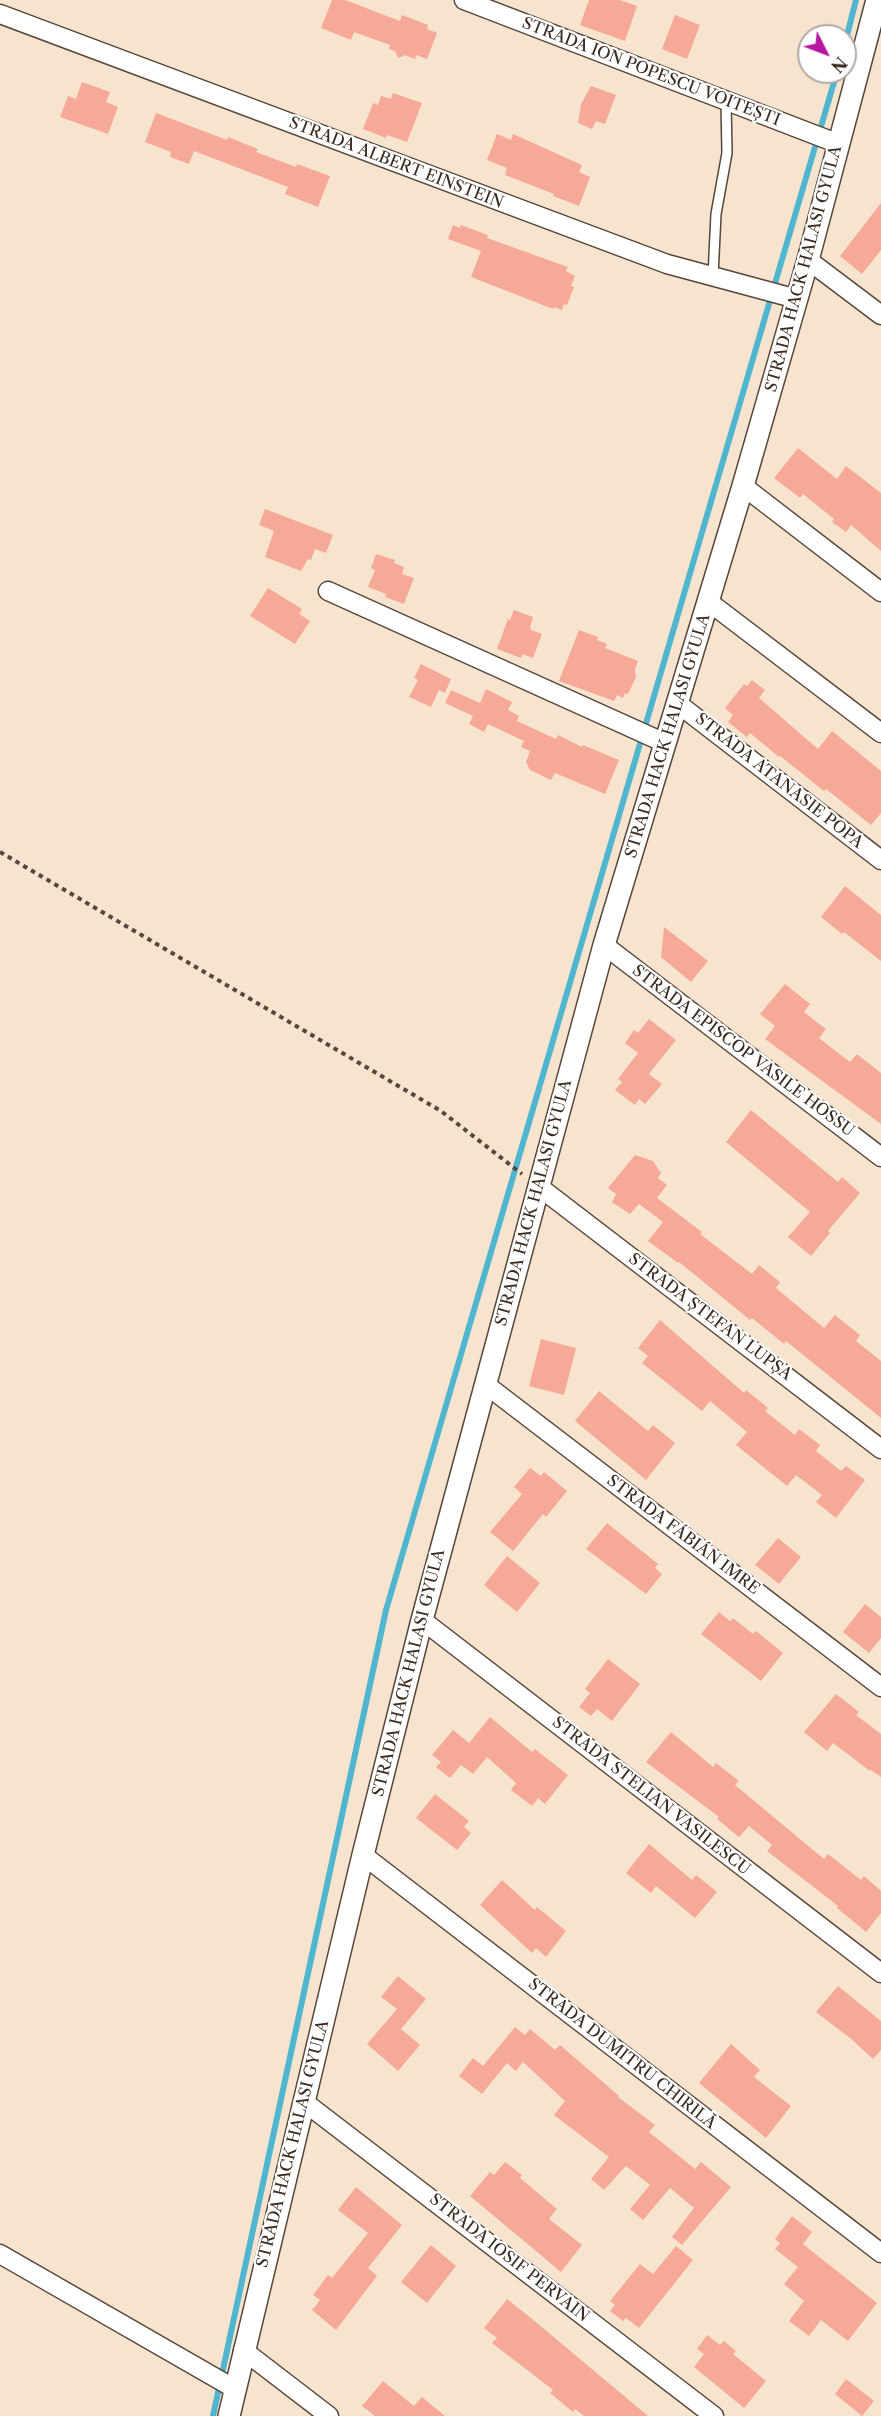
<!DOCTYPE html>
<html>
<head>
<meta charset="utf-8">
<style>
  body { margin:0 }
  #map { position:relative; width:881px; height:2416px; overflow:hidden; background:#f7e4cf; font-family:"Libre Caslon Text",serif }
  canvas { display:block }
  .north { position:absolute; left:797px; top:24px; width:60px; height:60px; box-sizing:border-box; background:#fff; border:2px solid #b1aaa5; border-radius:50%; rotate:132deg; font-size:16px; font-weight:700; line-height:24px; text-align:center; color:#3b2a1e }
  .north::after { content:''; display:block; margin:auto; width:21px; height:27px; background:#b5179e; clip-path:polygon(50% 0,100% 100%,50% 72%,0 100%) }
</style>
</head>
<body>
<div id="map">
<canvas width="881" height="2416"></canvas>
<div class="north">N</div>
</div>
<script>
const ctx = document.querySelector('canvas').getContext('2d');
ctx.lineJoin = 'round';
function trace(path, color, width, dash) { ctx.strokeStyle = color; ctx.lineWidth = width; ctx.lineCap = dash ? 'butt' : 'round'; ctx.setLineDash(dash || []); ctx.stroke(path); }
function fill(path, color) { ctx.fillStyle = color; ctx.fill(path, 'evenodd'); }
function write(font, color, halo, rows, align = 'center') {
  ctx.font = font + ' "Libre Caslon Text",serif'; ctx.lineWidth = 4.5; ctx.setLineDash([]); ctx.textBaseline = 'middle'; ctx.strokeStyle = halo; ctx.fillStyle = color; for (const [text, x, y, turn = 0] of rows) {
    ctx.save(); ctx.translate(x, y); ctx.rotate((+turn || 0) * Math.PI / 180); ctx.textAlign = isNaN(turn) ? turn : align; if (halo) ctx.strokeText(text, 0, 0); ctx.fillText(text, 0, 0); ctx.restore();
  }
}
trace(new Path2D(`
  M845 43 856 0
  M213 2416 386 1610 837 72`), '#50b6cf', 6);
fill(new Path2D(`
  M332 0H345L400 21 402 15 428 25 427 29 437 33 427 59 416 55 415 59 405 55 398 58 395 51 389 49 390 45 354 32 351 40 321 28Z
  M589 0H620L637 6 625 41 580 25Z
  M675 15 700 25 687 59 662 49Z
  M82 82 110 92 106 102 118 107 108 134 60 117 68 96 76 99Z
  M591 86 616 95 605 124 596 121 592 129 578 123 581 104Z
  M393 93 422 103 407 142 387 135 386 138 363 129 373 103 378 105 381 96 391 99Z
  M156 113 227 140 228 137 258 149 256 152 296 167 297 164 330 176 318 207 285 194 288 187 194 151 189 164 170 157 171 152 145 142Z
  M497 134 511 140 513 134 582 165 579 172 590 177 579 206 553 196 554 194 505 175 507 168 487 160Z
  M881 203V250L862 274 840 256Z
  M453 225 460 228 461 225 488 235 487 238 568 267 566 271 575 276 571 286 574 287 567 305 564 304 562 310 554 307 553 309 471 277 481 251 448 239Z
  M798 448 837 479 846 466 881 493V551L851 525 846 532 832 522 834 519 803 494 800 498 774 478Z
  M265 509 333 535 326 553 315 549 311 560 308 559 301 571 265 557 274 531 259 525Z
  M376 554 395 560 394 563 404 567 402 574 414 578 404 604 385 597 386 594 368 587 375 570 371 568Z
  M268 588 302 609 299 614 310 621 295 644 250 616Z
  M514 610 533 617 530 627 531 630 542 634 533 658 523 654 521 658 497 649 508 619 510 620Z
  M579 630 598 637 597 640 607 644 605 648 638 661 635 669 636 677 628 694 625 693 623 698 617 695 614 701 559 681Z
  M421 664 451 679 445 693 439 690 431 707 409 697 418 680 414 678Z
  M752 680 765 690 759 698 818 749 832 731 881 771V813L871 825 826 789 824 791 780 756 779 757 750 733 747 737 728 722 733 715 725 708 744 684 747 686Z
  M486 689 512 702 508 710 519 716 517 721 556 739 558 735 582 747 583 745 619 760 605 794 555 773 551 780 530 770 526 762 530 751 521 747 524 741 488 724 484 732 469 724 473 716 445 703 451 690 480 703Z
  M845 886 881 915V961L844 932 842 934 821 917Z
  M664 927 708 961 691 982 661 957Z
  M785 984 810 1004 804 1012 826 1029 819 1038 850 1062 857 1054 881 1073V1124L765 1039 775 1026 760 1014Z
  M649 1019 676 1040 649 1074 662 1084 645 1104 639 1099 635 1105 615 1090 622 1082 618 1079 638 1053 625 1043 634 1030 638 1033Z
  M751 1110 838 1182 842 1177 860 1193 828 1231 830 1233 811 1256 788 1237 810 1212 726 1142Z
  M635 1155 653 1161 661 1173 658 1178 667 1185 657 1198 702 1232 700 1234 752 1274 759 1265 780 1282 776 1288 824 1328 835 1315 860 1335 856 1341 881 1361V1418L786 1341 784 1344 752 1318 750 1320 679 1262 678 1263 648 1241 663 1222 639 1204 630 1214 612 1202 616 1194 608 1188Z
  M660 1320 744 1393 746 1390 768 1408 765 1411 795 1435 799 1429 820 1445 816 1451 841 1471 846 1466 865 1480 836 1518 816 1502 822 1495 796 1475 787 1486 736 1445 747 1432 710 1401 702 1411 642 1363 648 1356 638 1348Z
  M541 1339 576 1348 564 1395 529 1386Z
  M599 1391 648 1431 653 1425 675 1443 646 1480 575 1421Z
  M530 1468 541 1476 544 1472 567 1491 546 1517 543 1514 513 1551 490 1532 522 1494 514 1487Z
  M607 1523 658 1564 655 1568 662 1574 646 1594 586 1549Z
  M778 1538 801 1557 779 1584 755 1565Z
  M507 1556 540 1583 517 1612 484 1585Z
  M865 1604 881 1617V1638L869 1653 843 1632Z
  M719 1612 730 1621 733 1618 753 1634 756 1631 783 1653 761 1681 701 1634Z
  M608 1659 640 1684 612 1721 597 1709 591 1716 579 1707 590 1693 585 1689Z
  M836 1694 859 1712 856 1715 881 1734V1777L871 1770 870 1771 833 1743 827 1751 804 1732Z
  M490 1717 532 1752 535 1749 568 1775 545 1804 538 1798 532 1806 511 1790 516 1783 487 1757 473 1774 461 1765 450 1778 436 1767 441 1762 432 1755 453 1730 469 1743Z
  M671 1732 713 1767 716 1763 739 1781 735 1785 824 1859 828 1854 861 1880 864 1876 881 1891V1913L866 1932 837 1908 838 1906 767 1851 772 1845 749 1826 739 1837 717 1819 719 1817 646 1762Z
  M435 1794 469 1821 464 1827 471 1833 457 1850 416 1818Z
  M649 1844 692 1880 696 1875 717 1892 695 1918 656 1886 651 1893 626 1873Z
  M502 1880 535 1910 537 1907 566 1931 546 1957 536 1948 532 1953 480 1905Z
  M398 1976 426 1999 401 2029 420 2045 398 2071 367 2044 397 2009 381 1997Z
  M838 1986 881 2021V2050L873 2059 850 2038 816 2012Z
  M515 2027 525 2035 530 2029 555 2050 560 2045 619 2096 618 2097 655 2125 649 2132 695 2169 701 2162 731 2187 682 2245 672 2237 694 2208 670 2188 643 2220 630 2209 650 2185 626 2166 604 2190 591 2179 609 2157 554 2115 565 2101 523 2062 516 2071 507 2063 482 2094 459 2076 473 2058 483 2066Z
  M731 2044 760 2070 754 2077 791 2106 766 2138 699 2083Z
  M505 2162 522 2175 520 2178 557 2209 549 2219 582 2245 561 2272 470 2196 490 2172 494 2175Z
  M356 2187 402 2225 368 2268 377 2276 336 2330 312 2310 320 2300 313 2295 328 2275 332 2278 368 2233 338 2210Z
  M792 2216 812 2232 803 2244 877 2303 848 2341 821 2320 809 2336 789 2321 804 2301 784 2284 798 2267 775 2249 780 2243 775 2239Z
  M431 2245 456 2266 427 2303 401 2282Z
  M676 2246 693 2260 639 2328 626 2318 623 2321 610 2311 615 2305 610 2301 640 2264 653 2274Z
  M507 2299 531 2318 648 2416H584L575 2409 573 2412 550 2393 553 2390 492 2343 497 2338 484 2328Z
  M707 2335 720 2345 724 2341 736 2351 733 2354 766 2381 744 2408 694 2367 704 2354 697 2349Z
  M846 2379 874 2401 862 2416 835 2394Z
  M383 2381 414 2406 422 2397 445 2416H375L362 2406Z`), '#f6a996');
const service = new Path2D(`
  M713 276 716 214 727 153 726 101`);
const minor = new Path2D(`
  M464 0 839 144
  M0 14 667 264 797 299
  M808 260 881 315
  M743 486 881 592
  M328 591 665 743
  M709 602 881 733
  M677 703 881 860
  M604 945 881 1157
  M538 1186 881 1449
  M485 1384 881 1687
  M422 1620 881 1973
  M363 1855 881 2253
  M303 2101 714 2416
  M0 2254 235 2389
  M243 2350 329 2416`);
const tertiary = new Path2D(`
  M229 2416 363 1855 422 1620 604 945 743 486 808 260 877 0`);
trace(service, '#574639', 12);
trace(minor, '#574639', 21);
trace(tertiary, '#574639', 24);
trace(new Path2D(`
  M0 852 441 1111 522 1174`), '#574639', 4, [4.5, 4.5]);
trace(service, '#fff', 9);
trace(minor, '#fff', 18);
trace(tertiary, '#fff', 21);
write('16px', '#3b2a1e', '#fff', [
  ["STRADA ION POPESCU VOITEȘTI",651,72,21],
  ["STRADA ALBERT EINSTEIN",396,163,21],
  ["STRADA HACK HALASI GYULA",804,269,-75],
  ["STRADA HACK HALASI GYULA",668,736,-73],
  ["STRADA ATANASIE POPA",779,781,38],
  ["STRADA EPISCOP VASILE HOSSU",743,1051,37],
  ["STRADA HACK HALASI GYULA",534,1203,-75],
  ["STRADA ȘTEFAN LUPȘA",710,1317,37],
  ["STRADA FÁBIÁN IMRE",683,1535,37],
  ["STRADA HACK HALASI GYULA",409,1673,-76],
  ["STRADA STELIAN VASILESCU",651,1796,38],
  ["STRADA DUMITRU CHIRILĂ",622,2054,38],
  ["STRADA HACK HALASI GYULA",293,2144,-76],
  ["STRADA IOSIF PERVAIN",509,2258,38]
]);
</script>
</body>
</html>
